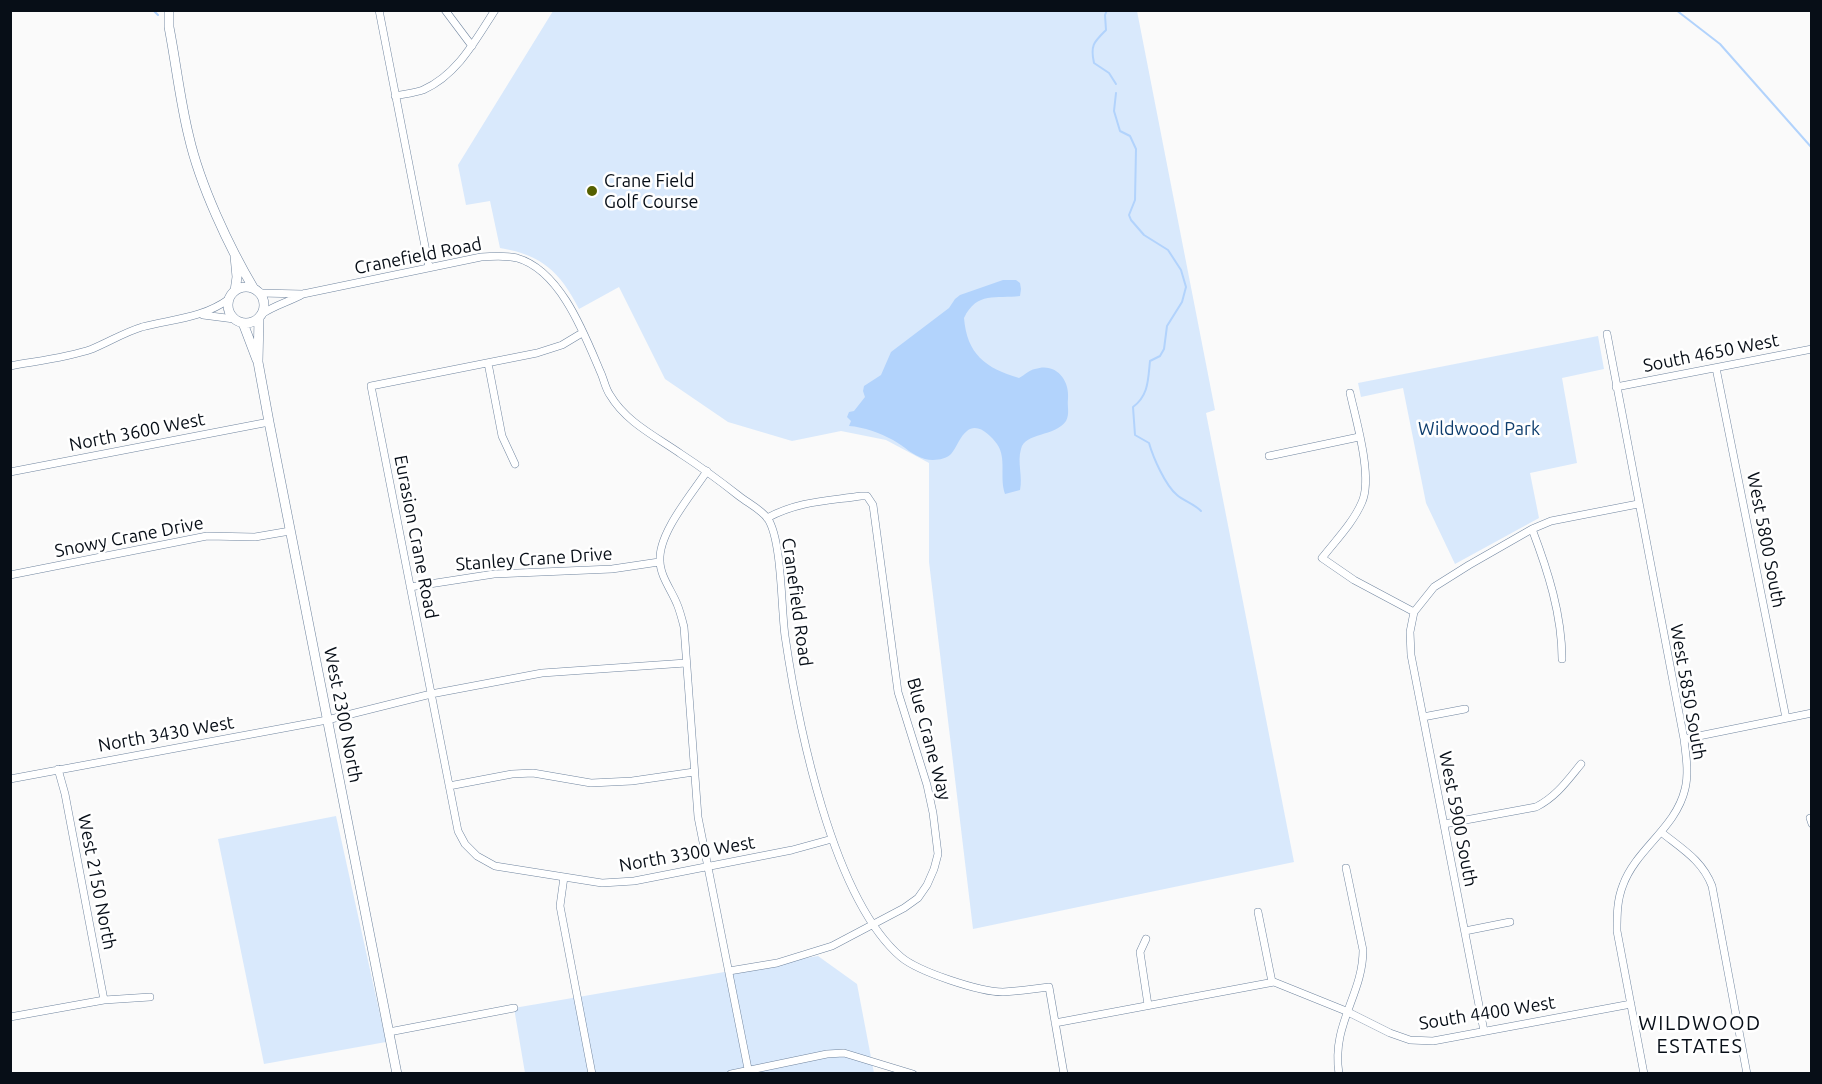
<!DOCTYPE html>
<html>
<head>
<meta charset="utf-8">
<style>
  body { margin:0 }
  #map { position:relative; width:1822px; height:1084px; overflow:hidden; background:#fafafa; font-family:Ubuntu,sans-serif }
  canvas { display:block }
  .frame { position:absolute; inset:0; border:12px solid #070e17; pointer-events:none }
</style>
</head>
<body>
<div id="map">
<canvas width="1822" height="1084"></canvas>
<div class="frame"></div>
</div>
<script>
const ctx = document.querySelector('canvas').getContext('2d');
ctx.lineJoin = 'round';
function fill(path, color) { ctx.fillStyle = color; ctx.fill(path, 'evenodd'); }
function trace(path, color, width, dash) { ctx.strokeStyle = color; ctx.lineWidth = width; ctx.lineCap = dash ? 'butt' : 'round'; ctx.setLineDash(dash || []); ctx.stroke(path); }
function write(font, color, halo, rows, align = 'center') {
  ctx.font = font + ' Ubuntu,sans-serif'; ctx.lineWidth = 5; ctx.setLineDash([]); ctx.textBaseline = 'middle'; ctx.strokeStyle = halo; ctx.fillStyle = color; for (const [text, x, y, turn = 0] of rows) {
    ctx.save(); ctx.translate(x, y); ctx.rotate((+turn || 0) * Math.PI / 180); ctx.textAlign = isNaN(turn) ? turn : align; if (halo) ctx.strokeText(text, 0, 0); ctx.fillText(text, 0, 0); ctx.restore();
  }
}
fill(new Path2D(`
  M553 11H1137L1215 410 1206 413 1294 862 973 929 929 562V463L886 440 841 431 792 441 728 422 665 379 619 287 579 309C560 272 542 255 500 248L490 201 466 205 458 165Z
  M1598 336 1604 369 1562 378 1577 463 1530 473 1539 518 1455 564 1426 503 1403 388 1361 397 1358 383Z
  M336 816 386 1042 264 1064 218 839Z
  M818 956 857 984 874 1073H525L514 1008Z`), '#d9e9fc');
fill(new Path2D(`
  M1003 280H1016L1020 283 1021 289 1020 296C996 299 977 291 964 318 967 354 985 368 1019 378 1025 375 1029 370 1035 369 1055 362 1070 379 1068 399 1067 406 1070 414 1066 421 1055 437 1025 432 1021 449 1017 462 1023 477 1020 490L1005 494C999 478 1007 458 997 444 991 436 978 422 967 431 960 436 957 447 951 454 945 460 933 461 925 459 913 456 904 446 893 440 880 433 864 427 849 426L851 421 847 417 849 412 854 411 865 397 863 391 864 386 881 375 891 352 949 308 955 299 960 295Z`), '#b2d3fc');
trace(new Path2D(`
  M153 10 158 15
  M1107 10 1105 15 1106 30C1094 42 1090 45 1094 63L1109 73 1116 84
  M1676 10 1720 44 1812 148
  M1116 93 1114 111 1120 131 1130 136 1136 149 1135 200 1129 215 1131 220 1144 235 1168 250 1181 270 1186 287 1182 302 1167 326 1164 349 1160 356 1150 361C1148 379 1149 395 1133 407L1135 435 1149 443C1153 457 1165 485 1177 495 1184 501 1194 504 1201 511`), '#b2d3fc', 2);
const street = new Path2D(`
  M379 10 429 267
  M445 10 472 46
  M395 96C404 94 414 93 423 90 457 75 475 41 495 10
  M260 293 303 294 481 257C492 256 505 255 517 258 560 270 584 333 600 371 604 379 605 388 610 395 626 422 655 436 681 454 701 467 720 481 739 496 748 503 762 510 768 519 782 541 781 607 785 636 798 724 832 898 901 957 919 972 980 992 1003 992 1018 991 1034 989 1049 987L1064 1074
  M262 314C275 305 289 302 303 294
  M203 315 234 319
  M582 333 562 345 537 353 371 386 458 831 465 844 477 856 495 866 602 883 634 881 792 850 832 839
  M1607 334 1684 739C1686 756 1689 773 1685 789 1676 828 1636 849 1623 885 1617 900 1617 915 1617 931L1644 1074
  M488 363 502 436 515 464
  M10 366C37 361 66 358 92 349 109 342 125 332 142 327 173 319 203 318 229 299
  M1716 368 1786 718
  M1616 387 1812 349
  M1350 393C1356 420 1373 477 1362 502 1353 523 1336 540 1322 558L1354 580 1414 612 1434 587 1469 565 1532 529 1551 521 1638 504
  M1269 456 1359 437
  M707 471C692 494 658 533 660 561 660 576 672 591 677 604 680 611 682 619 684 627L698 817 749 1074
  M10 472 269 422
  M1532 529C1548 571 1562 615 1562 659
  M10 575 207 536 255 537 290 531
  M410 587 494 574 612 569 659 562
  M1414 612 1410 632 1411 655 1484 1031
  M1423 717 1465 709
  M1684 739 1812 713
  M58 769 65 794 104 1000
  M10 779 327 720 431 694 542 673 686 663
  M449 786 512 774 533 773 591 783 632 781 694 772
  M1810 818 1812 824
  M1444 824 1536 807C1556 797 1567 781 1581 764
  M1661 832C1682 849 1702 860 1712 886L1747 1074
  M564 877 560 906 592 1074
  M1258 912 1272 982
  M1465 931 1510 922
  M1146 939 1140 952 1148 1005
  M729 971 777 963 832 946 904 908 918 898 927 885 934 869 938 854 933 813 927 785 898 692 873 505 867 496H861C827 501 799 501 767 518
  M10 1017 104 1000 150 997
  M1055 1023 1274 982 1346 1011 1390 1033 1410 1040 1433 1041 1631 1004
  M389 1032 514 1008
  M731 1074 827 1054 844 1053 913 1074
  M1339 1074C1331 1024 1363 995 1363 950L1346 868`);
const secondary = new Path2D(`
  M169 10V27C176 63 180 101 189 137 200 185 229 247 254 289
  M235 256 237 277 235 291
  M228 305a18 18 0 1 1 36 0a18 18 0 1 1-36 0Z
  M259 318 258 362 269 422 397 1074
  M243 323 257 360`);
trace(street, '#70859f', 8);
trace(secondary, '#70859f', 10);
trace(street, '#fff', 7);
trace(secondary, '#fff', 9);
for (const [x, y, r, color] of [
  [592,191,6,"#556000"]
]) { const dot = new Path2D(); dot.arc(x, y, r, 0, 2 * Math.PI); ctx.fillStyle = color; ctx.fill(dot); trace(dot, '#fff', 2); }
write('18px', '#070e17', '#fff', [
  ["Crane Field",604,181],
  ["Golf Course",604,202]
], 'left');
write('18px', '#070e17', '#fff', [
  ["Cranefield Road",418,256,-11],
  ["South 4650 West",1711,353,-11],
  ["North 3600 West",137,432,-11],
  ["Snowy Crane Drive",129,537,-11],
  ["Eurasion Crane Road",416,537,79],
  ["West 5800 South",1766,540,79],
  ["Stanley Crane Drive",534,559,-4],
  ["Cranefield Road",797,602,82],
  ["West 5850 South",1688,692,80],
  ["West 2300 North",343,715,79],
  ["North 3430 West",166,734,-10],
  ["Blue Crane Way",929,739,75],
  ["West 5900 South",1458,819,79],
  ["North 3300 West",687,854,-10],
  ["West 2150 North",97,882,79],
  ["South 4400 West",1487,1013,-9]
]);
write('18px', '#0e3d6d', '#fff', [
  ["Wildwood Park",1479,429]
]);
ctx.letterSpacing = '1.5px';
write('20px', '#070e17', '#fff', [
  ["WILDWOOD",1700,1023],
  ["ESTATES",1700,1046]
]);
ctx.letterSpacing = '0px';
</script>
</body>
</html>
